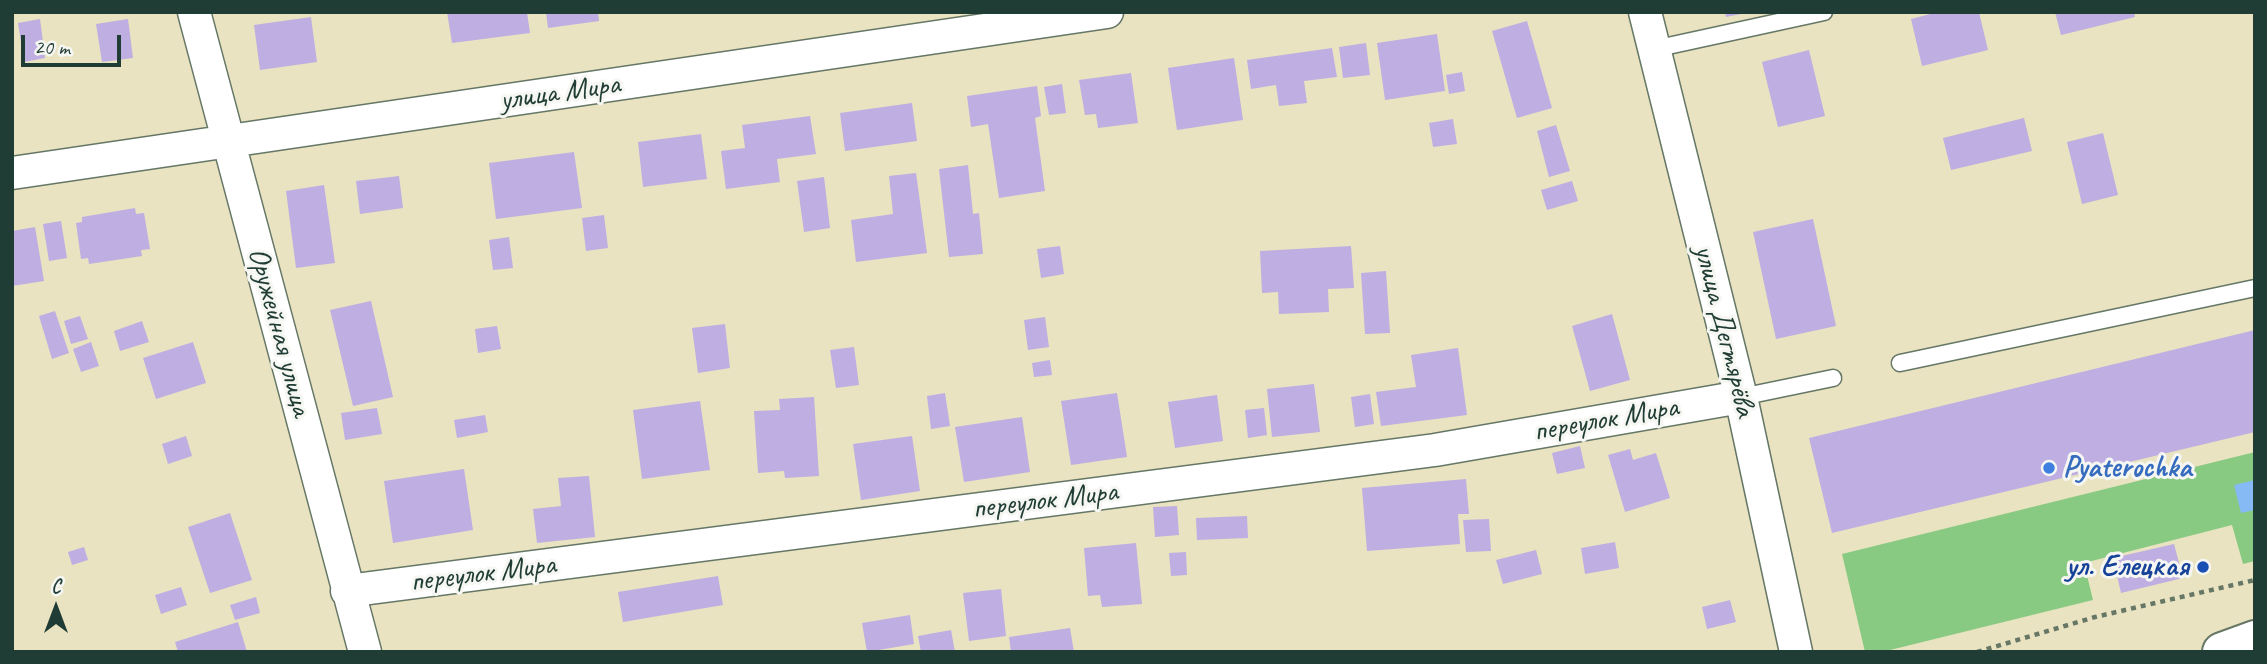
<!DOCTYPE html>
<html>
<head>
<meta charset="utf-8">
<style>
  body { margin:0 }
  #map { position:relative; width:2267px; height:664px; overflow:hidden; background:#e9e3c2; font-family:Caveat,sans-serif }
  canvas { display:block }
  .frame { position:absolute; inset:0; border:14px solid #1f3d34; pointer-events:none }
  .north { position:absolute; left:21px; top:573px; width:70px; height:70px; -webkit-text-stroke:5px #f6f6f2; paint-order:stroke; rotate:0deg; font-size:19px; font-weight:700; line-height:28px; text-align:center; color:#1f3d34 }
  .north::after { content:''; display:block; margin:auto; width:24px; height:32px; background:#1f3d34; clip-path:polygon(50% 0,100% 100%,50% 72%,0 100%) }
  .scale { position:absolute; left:21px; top:35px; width:100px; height:32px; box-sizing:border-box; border:4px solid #1f3d34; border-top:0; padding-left:9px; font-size:21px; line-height:24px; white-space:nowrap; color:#1f3d34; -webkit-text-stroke:5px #f6f6f2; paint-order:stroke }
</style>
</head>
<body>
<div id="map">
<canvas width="2267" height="664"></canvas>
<div class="frame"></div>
<div class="north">С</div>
<div class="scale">20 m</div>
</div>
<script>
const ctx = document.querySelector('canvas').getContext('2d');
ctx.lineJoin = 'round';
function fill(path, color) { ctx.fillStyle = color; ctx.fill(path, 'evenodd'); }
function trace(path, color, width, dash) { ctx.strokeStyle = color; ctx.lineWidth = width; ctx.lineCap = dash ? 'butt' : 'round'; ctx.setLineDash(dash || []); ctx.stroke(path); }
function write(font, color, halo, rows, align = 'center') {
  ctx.font = font + ' Caveat,sans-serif'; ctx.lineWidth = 6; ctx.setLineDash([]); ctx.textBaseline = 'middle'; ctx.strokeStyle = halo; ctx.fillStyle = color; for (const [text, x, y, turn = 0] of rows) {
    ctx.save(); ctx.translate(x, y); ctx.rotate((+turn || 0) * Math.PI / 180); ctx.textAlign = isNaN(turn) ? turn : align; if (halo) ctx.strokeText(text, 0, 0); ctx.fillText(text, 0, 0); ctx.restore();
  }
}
fill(new Path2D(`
  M2255 452V561L2243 564 2232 525 2084 563 2093 600 1882 652H1865L1842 554Z`), '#89ca82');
fill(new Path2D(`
  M2255 480V510L2241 513 2234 485Z`), '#85baf4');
fill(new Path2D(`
  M447 12H527L530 33 452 43Z
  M546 12H598L599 21 548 28Z
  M1725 12H1746V13L1726 17Z
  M1938 12H1979L1988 50 1922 66 1911 19Z
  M2055 12H2134L2135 17 2061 35Z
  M311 17 317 62 260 70 254 25Z
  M40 19 45 58 24 62 18 23Z
  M128 19 133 58 102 62 96 24Z
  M1527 21 1552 108 1517 118 1492 31Z
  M1437 34 1445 91 1385 100 1377 43Z
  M1366 43 1370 75 1343 78 1339 47Z
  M1332 48 1337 77 1304 81 1307 103 1279 106 1276 85 1251 89 1247 60Z
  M1809 50 1825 116 1778 127 1762 62Z
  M1234 58 1243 120 1177 130 1168 68Z
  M1462 72 1465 91 1449 94 1446 75Z
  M1131 73 1138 123 1098 128 1096 114 1085 115 1079 80Z
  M1062 84 1066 113 1049 115 1044 87Z
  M1037 86 1041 116 1035 118 1045 191 999 198 988 124 971 127 967 96Z
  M912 103 917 141 845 151 840 113Z
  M810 116 816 154 777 159 780 182 726 189 721 151 745 148 742 125Z
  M2024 118 2032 151 1951 170 1943 138Z
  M1453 119 1457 144 1433 147 1429 123Z
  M1556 125 1570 171 1549 177 1537 131Z
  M2103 133 2118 195 2082 204 2067 142Z
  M701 134 707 179 643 187 638 142Z
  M574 152 582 208 496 219 489 163Z
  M968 165 973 214 979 213 983 254 949 257 939 169Z
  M916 173 927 253 856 262 851 220 893 214 889 176Z
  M399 176 403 208 360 214 356 181Z
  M824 177 830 228 804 232 797 181Z
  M1572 181 1578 201 1547 210 1541 190Z
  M324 185 335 263 296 268 286 191Z
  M135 208 136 214 144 213 150 249 141 250 142 256 89 264 88 258 81 259 76 223 82 222V217Z
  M604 215 608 248 586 251 582 218Z
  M1813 219 1836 326 1776 339 1753 232Z
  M61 221 67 258 49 261 43 224Z
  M35 227 44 281 12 286V231Z
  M509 237 513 268 493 270 489 240Z
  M1060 246 1064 274 1041 278 1037 249Z
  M1351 246 1354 288 1328 289 1329 312 1279 314 1278 292 1262 293 1260 251Z
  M1386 271 1390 333 1365 334 1361 273Z
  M371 301 393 397 353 406 330 310Z
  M55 311 69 353 52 359 39 316Z
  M1612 314 1630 380 1590 391 1572 326Z
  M80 316 88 339 71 344 64 321Z
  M1045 317 1049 347 1028 350 1024 320Z
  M142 321 149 342 120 351 114 331Z
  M725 324 730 368 698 373 692 328Z
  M497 326 501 349 478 353 475 329Z
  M2255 330V432L1832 533 1809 438Z
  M91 342 99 366 81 372 73 349Z
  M193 342 206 383 156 399 143 358Z
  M854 347 859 385 836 388 830 350Z
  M1458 348 1467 415 1381 426 1376 392 1416 387 1411 355Z
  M1050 360 1052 375 1034 377 1032 363Z
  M1314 384 1320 432 1272 437 1267 389Z
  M945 393 950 426 931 429 927 396Z
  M1117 393 1127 457 1071 465 1061 401Z
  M1370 394 1374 424 1355 427 1351 397Z
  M1217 395 1223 441 1175 448 1168 402Z
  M814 397 819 476 785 478 784 471 758 473 754 411 780 410 779 399Z
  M700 401 710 470 642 479 633 410Z
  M377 408 382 434 345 440 341 413Z
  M1264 408 1267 435 1248 438 1245 410Z
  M485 415 488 432 457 438 454 420Z
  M1022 417 1030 472 964 482 955 427Z
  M186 436 192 456 168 464 162 444Z
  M912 436 920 491 861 500 853 444Z
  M1580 446 1585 468 1557 474 1552 453Z
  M1630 449 1633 460 1656 453 1670 498 1625 512 1608 455Z
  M464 469 473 530 393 543 384 481Z
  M589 476 595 537 537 543 533 509 561 506 558 478Z
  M1466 479 1469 514H1458L1460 544 1367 551 1362 488Z
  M1177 506 1179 535 1155 537 1153 507Z
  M230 513 252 580 210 593 188 527Z
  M1247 516 1248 538 1197 540 1196 518Z
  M1489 519 1491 551 1466 552 1463 520Z
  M1615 542 1619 568 1585 574 1581 548Z
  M1136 543 1142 604 1102 607 1100 595 1088 596 1084 548Z
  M2174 544 2183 578 2121 593 2113 558Z
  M84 547 88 560 72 565 68 552Z
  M1536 550 1542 574 1503 584 1496 560Z
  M1186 552 1187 575 1171 576 1169 553Z
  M718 576 723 605 623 622 618 592Z
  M181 587 187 605 161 614 155 595Z
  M1001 589 1006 636 969 641 963 593Z
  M256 597 260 613 235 620 230 605Z
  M1730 600 1736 622 1707 629 1702 607Z
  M910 615 914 644 867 652 862 623Z
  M238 622 247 652H178L175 642Z
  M1070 628 1074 652H1011L1009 637Z
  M951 630 955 652H921L918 636Z`), '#beaee1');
const lane = new Path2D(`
  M1654 49 1824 12
  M1900 363 2255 288
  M1741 397 1833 378`);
const street = new Path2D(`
  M194 12 365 652
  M1645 12 1741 397 1796 652
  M12 173 1107 12
  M347 591 1435 450 1741 397`);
const primary = new Path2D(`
  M2222 652 2255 640`);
trace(lane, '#676', 19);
trace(street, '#676', 35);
trace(primary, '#676', 42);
trace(new Path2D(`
  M1977 652 2095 617 2255 580`), '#676', 4.5, [5, 5]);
trace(lane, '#fff', 16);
trace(street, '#fff', 32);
trace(primary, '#fff', 38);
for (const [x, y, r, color] of [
  [2049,468,7,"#3f7fe0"],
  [2203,567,7,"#1a4fb4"]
]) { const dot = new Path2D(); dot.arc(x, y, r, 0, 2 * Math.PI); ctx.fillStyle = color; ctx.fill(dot); trace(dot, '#f6f6f2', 2.5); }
write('30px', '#1f3d34', '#f6f6f2', [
  ["улица Мира",560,93,-8],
  ["улица Дегтярёва",1724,331,76],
  ["Оружейная улица",279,332,75],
  ["переулок Мира",1606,420,-10],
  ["переулок Мира",1045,501,-7],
  ["переулок Мира",483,574,-7]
]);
write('bold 30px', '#366cbe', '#f6f6f2', [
  ["Pyaterochka",2063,468]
], 'left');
write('bold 30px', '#164399', '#f6f6f2', [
  ["ул. Елецкая",2189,567]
], 'right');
</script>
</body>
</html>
